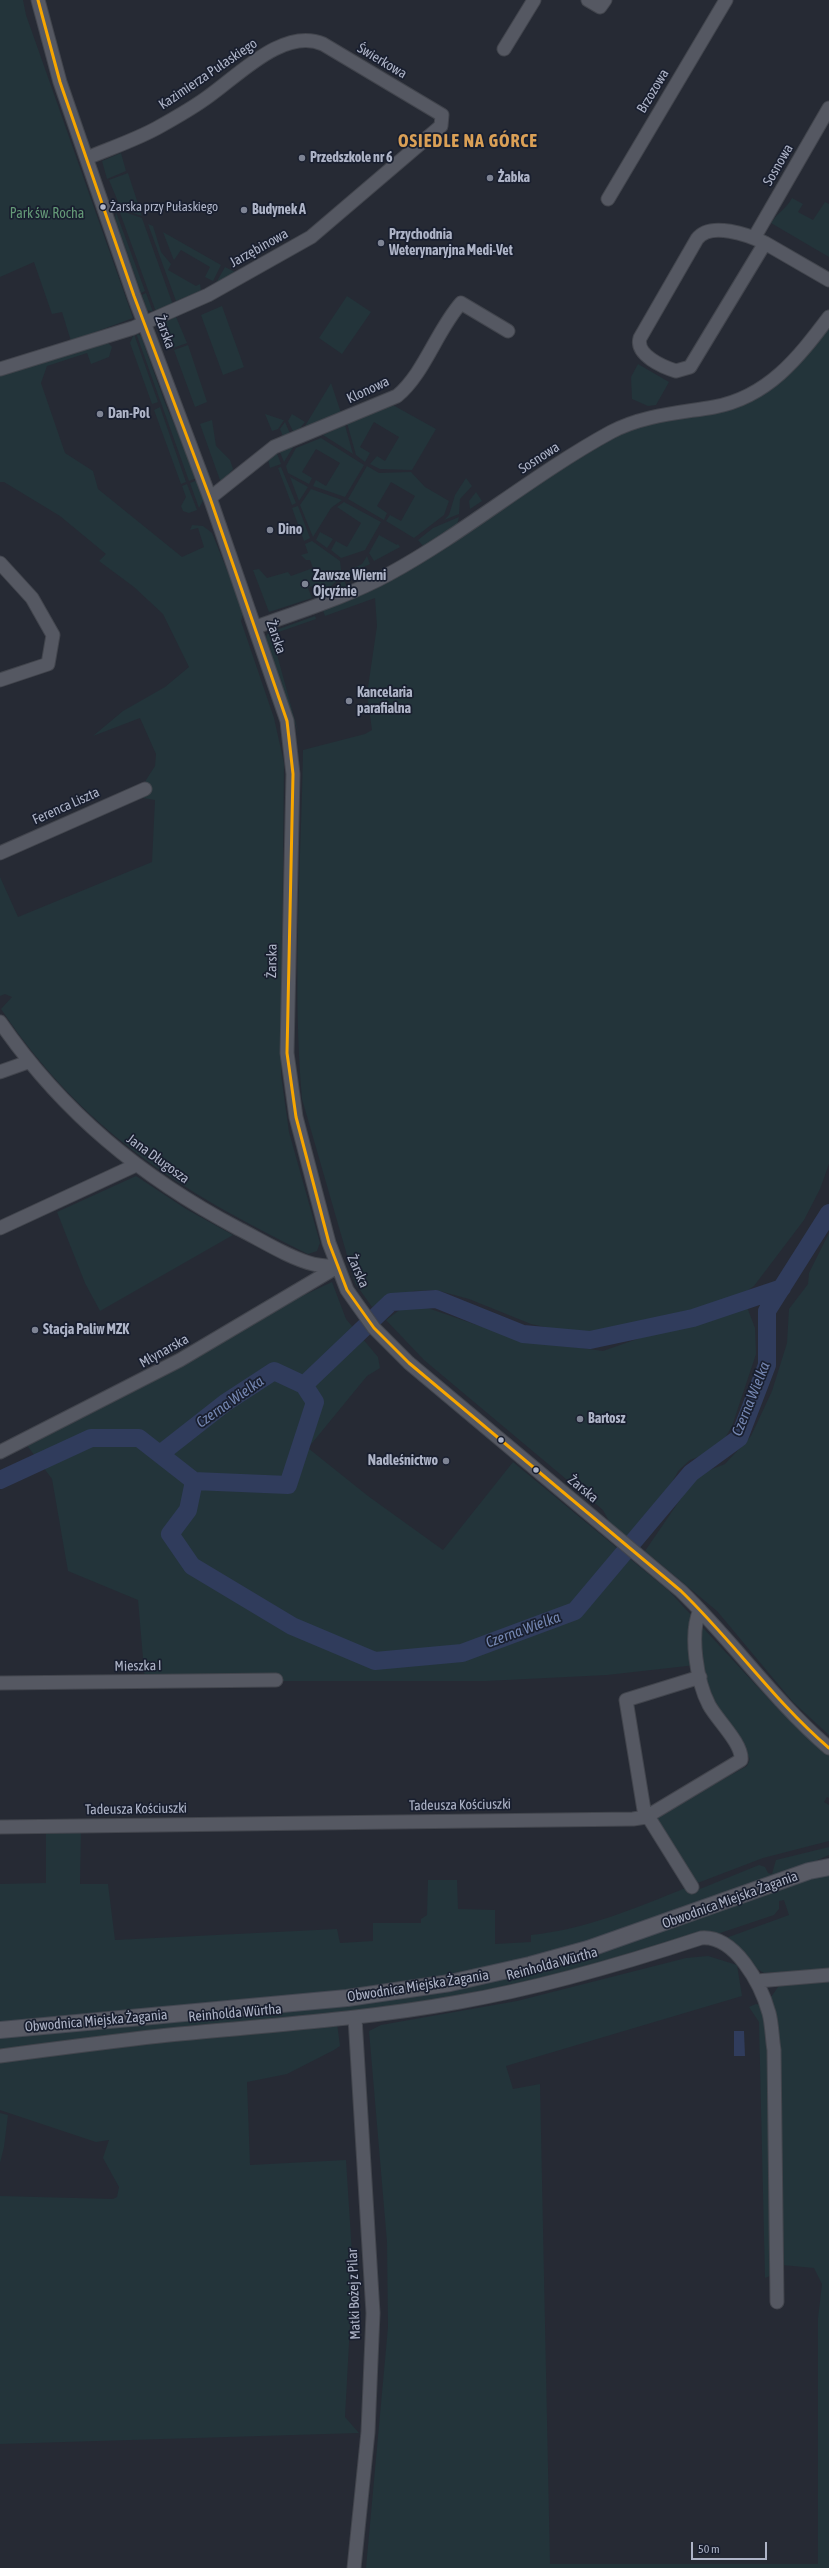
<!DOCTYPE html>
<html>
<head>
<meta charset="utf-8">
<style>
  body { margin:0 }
  #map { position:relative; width:829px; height:2568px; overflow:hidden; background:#262a34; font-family:"Asap Condensed",sans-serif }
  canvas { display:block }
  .scale { position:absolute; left:691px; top:2542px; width:76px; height:18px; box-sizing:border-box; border:2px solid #aeb4c7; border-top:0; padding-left:5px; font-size:12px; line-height:14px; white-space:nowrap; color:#aeb4c7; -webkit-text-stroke:3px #191f2f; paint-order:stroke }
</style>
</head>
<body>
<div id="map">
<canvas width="829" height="2568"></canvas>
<div class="scale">50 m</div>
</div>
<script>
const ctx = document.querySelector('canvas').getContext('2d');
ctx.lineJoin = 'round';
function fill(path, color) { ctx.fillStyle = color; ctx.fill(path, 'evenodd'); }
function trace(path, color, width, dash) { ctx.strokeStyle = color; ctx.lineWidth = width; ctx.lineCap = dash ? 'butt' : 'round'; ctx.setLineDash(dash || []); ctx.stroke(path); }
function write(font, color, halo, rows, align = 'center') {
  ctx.font = font + ' "Asap Condensed",sans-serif'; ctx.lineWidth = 3.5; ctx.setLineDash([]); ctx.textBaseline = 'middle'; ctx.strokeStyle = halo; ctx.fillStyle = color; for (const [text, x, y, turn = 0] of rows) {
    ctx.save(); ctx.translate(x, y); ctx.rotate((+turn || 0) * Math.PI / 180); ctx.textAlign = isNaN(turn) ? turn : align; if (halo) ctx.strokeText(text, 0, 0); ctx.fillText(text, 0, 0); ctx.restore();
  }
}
fill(new Path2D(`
  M0 0H23L26 15 133 318 71 341 62 312 52 314 34 262 0 277Z
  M121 153 126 171 107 179 102 161Z
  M128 173 142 216 121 209 109 180Z
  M792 198 803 204 798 212 813 220 825 202 829 204V257L771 223C778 212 787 208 792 198Z
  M119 210 142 218 173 305 156 312Z
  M116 212 145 291 141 293 115 218Z
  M148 224 153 226 161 252 171 264 168 270 196 286 200 284 201 291 176 301Z
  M163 232 221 265 213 281 205 277 210 267 181 250 174 260 173 258Z
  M225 267 239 274 219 284 216 283Z
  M146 293 153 312 147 310 142 295Z
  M347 296 371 312 342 354 319 338Z
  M222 306 244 367 223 375 201 315Z
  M176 317 187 343 173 348 164 322Z
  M829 325V1164L820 1189 804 1220 754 1286 737 1298 694 1313 604 1335H581L531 1324 469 1299 436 1290 414 1291 394 1297 372 1307 355 1283 302 1099C292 983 301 866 303 750L365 734 372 730 367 694 377 626 375 598 325 616 322 608 626 431 776 385 810 352Z
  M136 333 141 336 165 403 197 478 189 481Z
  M134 334 158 402 152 404 130 343Z
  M103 342 108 343 112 347 109 357 91 364 87 353 47 366 41 383 65 453 93 471 98 489 182 557 204 547 198 528 190 530 192 525 203 526 212 533 244 612 241 621 274 718 284 763 281 1075 289 1132 320 1243 317 1251 308 1254C179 1190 83 1131 1 1009L12 997 5 994 0 996V877L18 917 152 862 155 800 143 798 146 780 155 766 156 754 140 718 93 736 123 711 165 687 189 667 163 614 134 587 99 561 106 554 60 516 4 482H0V375Z
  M188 345 207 402 195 407 174 350Z
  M638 364 669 382 656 405 648 406 632 399 631 377Z
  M331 383 342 416 302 431Z
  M391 404 436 429 412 470 380 469 370 464 377 456 385 461 399 437 374 422 360 447 370 453 365 462 356 455 347 423Z
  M160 407 186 482 181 484 154 410Z
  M265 414 283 420H284L278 429 272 431Z
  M292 414 305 422 296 433 293 431 288 421Z
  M212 420 216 446 230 460 233 469 221 483 200 424Z
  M285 422 291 436 284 439 280 429Z
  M345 425 346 429 353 454 323 435Z
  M321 438 364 465 345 497 313 486 316 480 326 486 340 463 316 449 302 472 312 478 309 484 288 473 286 466 296 448Z
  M295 444 284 462 279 450Z
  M276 451 281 464 270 468 268 459Z
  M367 466 379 473 411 472 425 487 449 501 444 515 414 538 386 521 390 515 401 521 415 496 391 482 377 506 387 513 384 520 348 499Z
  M281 467 296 503 292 505 278 468Z
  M290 477 308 487 299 501Z
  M466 478 472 486 460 499 459 514 444 520 449 515 455 495Z
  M198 480 204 499 199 508 190 483Z
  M187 484 197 510 189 513 183 511 181 506 186 497 182 486Z
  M311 489 342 500 331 508 313 537 300 505Z
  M476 492 482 501 470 509 469 501Z
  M344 502 381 522 365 550 341 558 331 550 336 541 347 547 361 523 337 507Z
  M298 506 310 538 304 541 292 508Z
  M459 517 457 525 424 547 418 540 433 528Z
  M320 532 333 539 327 548 316 540Z
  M379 535 397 545 398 544 400 547 374 561 369 553Z
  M312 541 340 561 342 577 320 595 316 596 312 586 308 588 312 598 269 612 253 570 259 569 267 578 288 572 291 576 313 568 310 560H306L301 555 308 553 305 544Z
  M367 556 370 564 349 574 348 571 362 564Z
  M344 580 346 585 344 589 325 597Z
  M315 616 316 619 273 634 276 630Z
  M270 629 299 735 267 643 266 637Z
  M136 1176 186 1209 233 1235 100 1311 85 1283 57 1212Z
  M829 1233V1735L793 1702 717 1611 645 1551 697 1475 725 1464 751 1436 772 1391 787 1343 789 1309 808 1284 809 1273Z
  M332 1282 346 1319 378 1357 380 1368 367 1376 308 1448 368 1496 443 1550 513 1462 669 1591 778 1709 829 1754V1798L827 1797 824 1802 829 1805V1841L763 1858 695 1884 654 1818 747 1766 750 1759 717 1711 696 1665 607 1675 486 1681H145L138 1600 68 1571 52 1479 23 1440 268 1312Z
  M416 1304 477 1325 537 1342 603 1351 694 1319 740 1307H747L755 1328 756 1354 732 1426 724 1440 709 1453 690 1460 679 1470 669 1487 629 1539 610 1523 603 1510 424 1360 386 1320 405 1306Z
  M81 1829 80 1884H108L115 1940 337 1929 340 1943 373 1941V1923H421V1919L427 1915 428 1880H457L458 1909 495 1910V1944L531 1942V1935C587 1929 636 1908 688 1887L695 1891 759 1865 765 1867 768 1873 772 1874 776 1860 829 1847V1855L795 1870 603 1938 508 1965 375 1989 0 2024V1884L46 1883V1831Z
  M829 1872V1969L764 1973 754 1967 726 1938 789 1915 784 1900 779 1901V1909L774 1915 720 1933 545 1979 419 2006 0 2052V2037L414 1995Z
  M708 1956 737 1965 742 1996 506 2066 513 2089 540 2084 550 2564H818V2318L822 2284 814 2268 782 2265 771 1997 778 1987 784 1984 829 1982V2568H366L388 2327 387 2242 369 2031 381 2025 517 2001 686 1958Z
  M756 2004 761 2005 767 2032 769 2083 770 2276 765 2278 759 2022 749 2007Z
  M337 2023 340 2046 334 2050 287 2074 247 2082 250 2165 346 2160 353 2269 345 2417 359 2433 0 2444V2196L113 2199 117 2197 119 2187 103 2158 109 2140 96 2142 0 2110V2058L303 2029Z
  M0 2113 8 2115 4 2147 0 2163Z`), '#23343a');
fill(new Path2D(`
  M734 2031H744L745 2056H734Z`), '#303c5c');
trace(new Path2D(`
  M160 1454 225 1403 274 1371 304 1385 391 1302 436 1299 523 1334 590 1340 693 1318 782 1288
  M0 1480 91 1438H139L194 1481 188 1510 170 1534 192 1566 292 1626 375 1661 462 1653 575 1611 691 1473 739 1438 767 1365V1311L829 1213
  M194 1481 288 1485 315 1402 304 1385`), '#303c5c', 18);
const minor = new Path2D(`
  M38 0 60 82 134 296 210 498 287 721 293 774 287 1053 296 1117 329 1243 347 1290 374 1328 409 1363 681 1591C733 1641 774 1701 829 1748
  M588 0 600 7 605 0
  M504 49 534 0
  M608 199 726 0
  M754 238 829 108
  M765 243 690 367 676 371C663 367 635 355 640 338L697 239C710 221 749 235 765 243L829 280
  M0 369 133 328 208 295 311 237 441 126 442 115 323 44C284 27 239 75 209 96 193 108 175 118 157 128 135 140 111 148 87 158
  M210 498 274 447 397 396C424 374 437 330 461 303L508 331
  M0 563 32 598 53 635 48 664 0 680
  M256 627C300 611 347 597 389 574 466 532 534 474 611 432 643 415 679 413 714 407 768 397 798 358 829 317
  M0 853 145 789
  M0 1022C63 1113 141 1177 239 1229 261 1240 289 1258 313 1264 321 1266 329 1266 337 1267
  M0 1072 28 1062
  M0 1228 136 1165
  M0 1452 180 1360 337 1267
  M0 1683 276 1680
  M0 1827 633 1819 646 1817 741 1760C743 1744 717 1720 709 1705 697 1682 689 1634 700 1610
  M692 1887 644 1810 626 1700 700 1677
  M757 1981 829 1975
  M0 2056C53 2049 106 2042 160 2036 260 2026 360 2020 459 2002 540 1988 622 1964 701 1938 735 1935 761 1984 769 2013 772 2024 772 2038 774 2050L777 2302
  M354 2568 368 2432 373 2313 355 2018`);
const major = new Path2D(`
  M0 2030 347 1998 450 1983 530 1965 588 1949 809 1871 829 1867`);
trace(minor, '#42454d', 15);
trace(major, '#434751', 18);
trace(minor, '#555862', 13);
trace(major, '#585a64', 16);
trace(new Path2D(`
  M38 0 60 82 134 296 210 498 287 721 293 774 287 1053 296 1117 329 1243 347 1290 374 1328 409 1363 681 1591C733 1641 774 1701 829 1748`), '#f7a600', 3);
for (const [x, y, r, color] of [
  [302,158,4,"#7e8494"],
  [490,178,4,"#7e8494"],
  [103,207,3.5,"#aeb4c7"],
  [244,210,4,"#7e8494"],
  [381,243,4,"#7e8494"],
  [100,414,4,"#7e8494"],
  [270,530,4,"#7e8494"],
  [305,584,4,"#7e8494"],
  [349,701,4,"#7e8494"],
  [35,1330,4,"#7e8494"],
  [580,1419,4,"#7e8494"],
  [501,1440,3.5,"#aeb4c7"],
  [446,1461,4,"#7e8494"],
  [536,1470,3.5,"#aeb4c7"]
]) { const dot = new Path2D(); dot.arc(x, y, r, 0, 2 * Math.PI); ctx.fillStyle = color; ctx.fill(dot); trace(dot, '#191f2f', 1.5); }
write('13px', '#aeb4c7', '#191f2f', [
  ["Żarska przy Pułaskiego",110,207]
], 'left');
write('14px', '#aeb4c7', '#191f2f', [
  ["Świerkowa",382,61,31],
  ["Kazimierza Pułaskiego",208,74,-34],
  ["Brzozowa",653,91,-59],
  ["Sosnowa",778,165,-60],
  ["Jarzębinowa",259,248,-29],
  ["Żarska",165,332,70],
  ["Klonowa",368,390,-25],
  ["Sosnowa",539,458,-33],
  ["Żarska",276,637,71],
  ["Ferenca Liszta",66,806,-24],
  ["Żarska",272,961,-89],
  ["Jana Długosza",158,1159,36],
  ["Żarska",358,1271,66],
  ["Młynarska",164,1351,-29],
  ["Żarska",583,1489,39],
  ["Mieszka I",138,1666,-1],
  ["Tadeusza Kościuszki",460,1805,-1],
  ["Tadeusza Kościuszki",136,1809,-1],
  ["Obwodnica Miejska Żagania",730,1900,-20],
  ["Reinholda Würtha",552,1964,-15],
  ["Obwodnica Miejska Żagania",418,1986,-9],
  ["Reinholda Würtha",235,2013,-5],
  ["Obwodnica Miejska Żagania",96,2021,-5],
  ["Matki Bożej z Pilar",354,2294,-92]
]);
write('bold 14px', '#aeb4c7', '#191f2f', [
  ["Przedszkole nr 6",310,158],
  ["Żabka",498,178],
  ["Budynek A",252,210],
  ["Przychodnia",389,235],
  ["Weterynaryjna Medi-Vet",389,251],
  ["Dan-Pol",108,414],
  ["Dino",278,530],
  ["Zawsze Wierni",313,576],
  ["Ojcyźnie",313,592],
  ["Kancelaria",357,693],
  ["parafialna",357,709],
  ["Stacja Paliw MZK",43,1330],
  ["Bartosz",588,1419],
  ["Nadleśnictwo",438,1461,"right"]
], 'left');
write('14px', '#649977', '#191f2f', [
  ["Park św. Rocha",47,214]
]);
write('italic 15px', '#7486b1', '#191f2f', [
  ["Czerna Wielka",751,1399,-68],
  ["Czerna Wielka",230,1402,-35],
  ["Czerna Wielka",523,1630,-20]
]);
ctx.letterSpacing = '1px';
write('bold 18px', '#daa056', '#191f2f', [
  ["OSIEDLE NA GÓRCE",468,141]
]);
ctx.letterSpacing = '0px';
</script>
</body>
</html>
